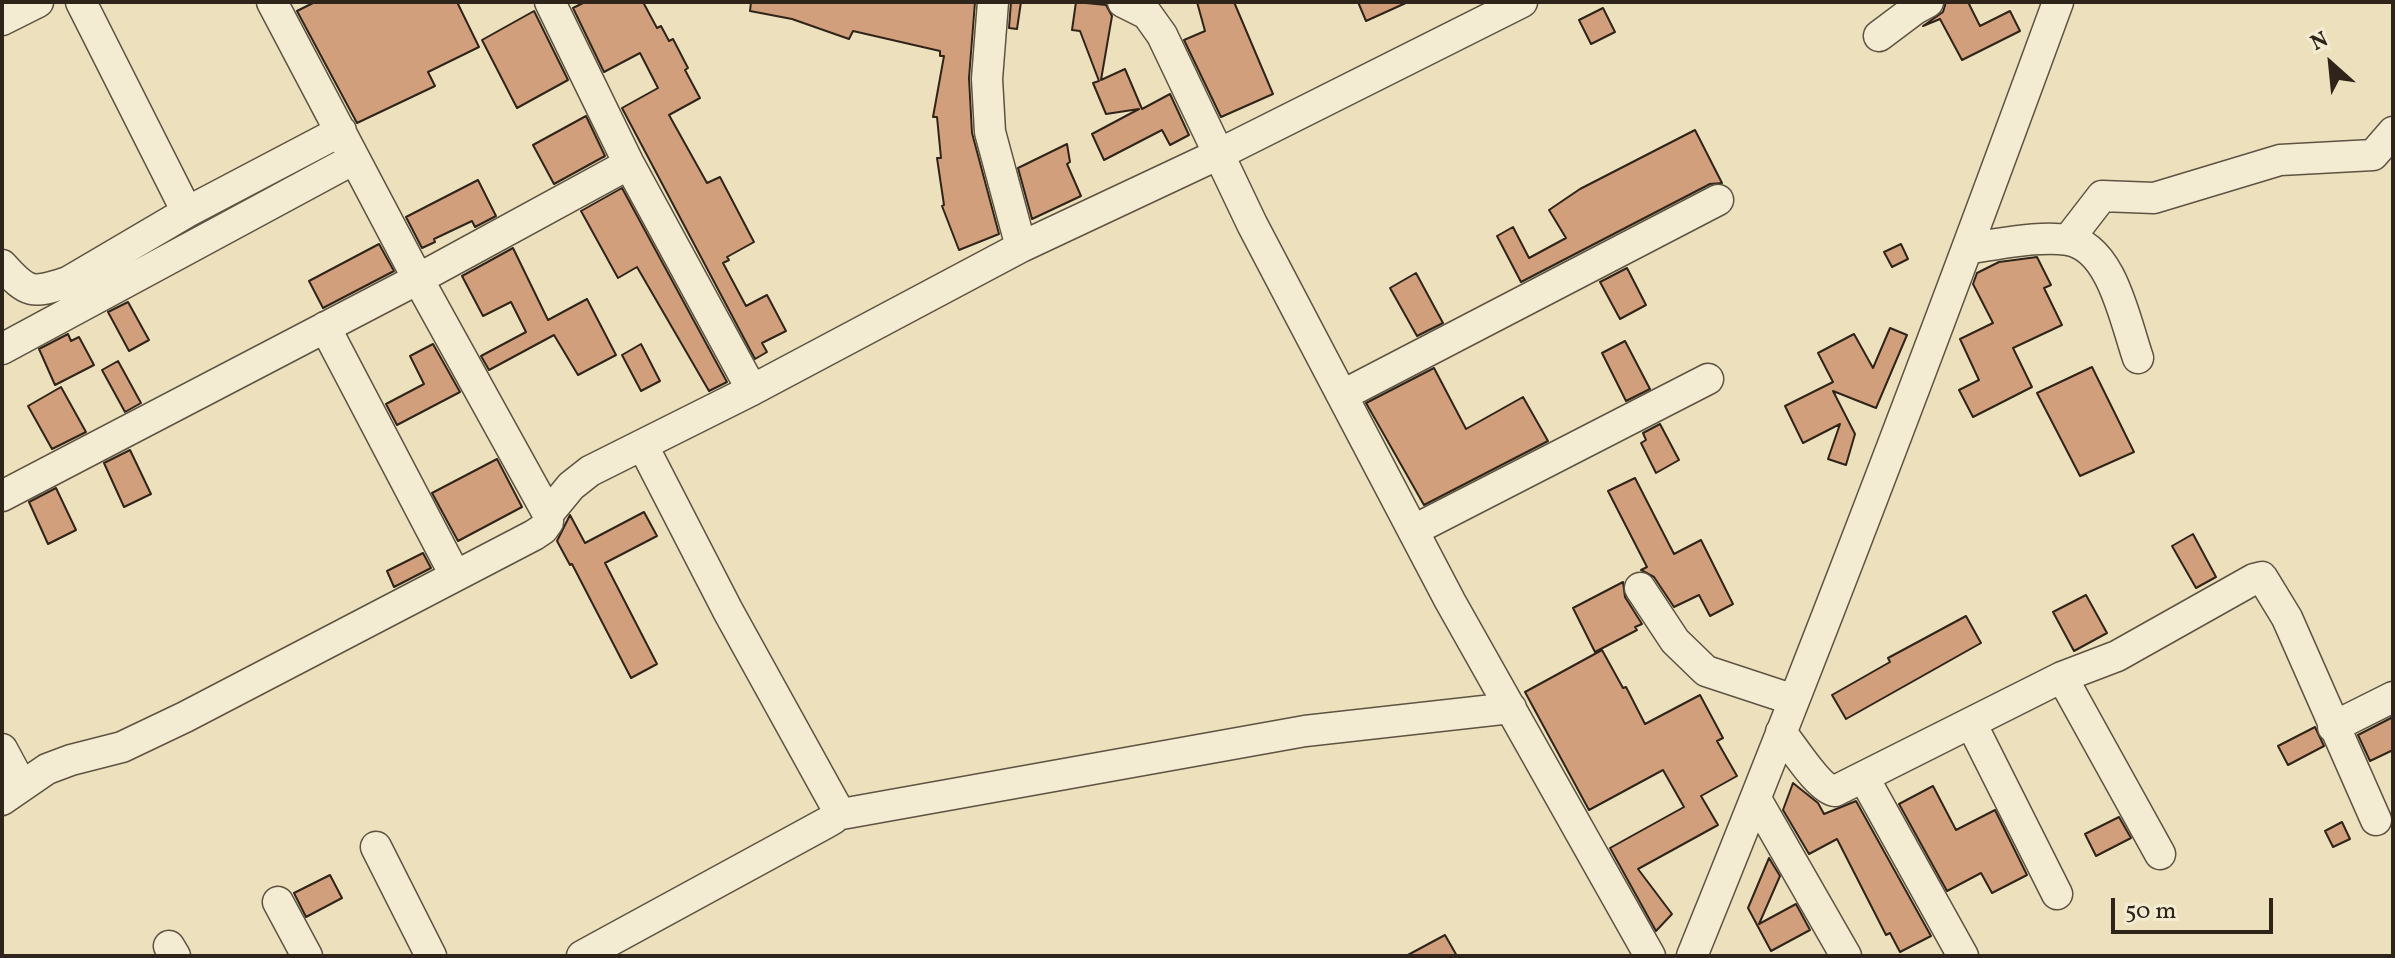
<!DOCTYPE html>
<html>
<head>
<meta charset="utf-8">
<style>
  body { margin:0 }
  #map { position:relative; width:2395px; height:958px; overflow:hidden; background:#ece1bc; font-family:Vollkorn,serif }
  canvas { display:block }
  .frame { position:absolute; inset:0; border:4px solid #2f2419; pointer-events:none }
  .north { position:absolute; left:2291px; top:24px; width:80px; height:80px; -webkit-text-stroke:6px #f3ecd3; paint-order:stroke; rotate:333deg; font-size:22px; font-weight:700; line-height:32px; text-align:center; color:#2f2419 }
  .north::after { content:''; display:block; margin:auto; width:28px; height:36px; background:#2f2419; clip-path:polygon(50% 0,100% 100%,50% 72%,0 100%) }
  .scale { position:absolute; left:2111px; top:898px; width:162px; height:36px; box-sizing:border-box; border:4px solid #2f2419; border-top:0; padding-left:10px; font-size:24px; line-height:28px; white-space:nowrap; color:#2f2419; -webkit-text-stroke:6px #f3ecd3; paint-order:stroke }
</style>
</head>
<body>
<div id="map">
<canvas width="2395" height="958"></canvas>
<div class="frame"></div>
<div class="north">N</div>
<div class="scale">50 m</div>
</div>
<script>
const ctx = document.querySelector('canvas').getContext('2d');
ctx.lineJoin = 'round';
function fill(path, color) { ctx.fillStyle = color; ctx.fill(path, 'evenodd'); }
function trace(path, color, width, dash) { ctx.strokeStyle = color; ctx.lineWidth = width; ctx.lineCap = dash ? 'butt' : 'round'; ctx.setLineDash(dash || []); ctx.stroke(path); }
const building = new Path2D(`
  M315 2H457L479 47 428 72 435 86 357 123 297 11Z
  M585 2H643L657 28 661 26 669 41 673 39 688 68 685 70 700 98 669 115 707 183 720 177 754 242 727 257 729 260 723 263 746 306 767 295 786 331 762 343 767 352 755 359 622 108 658 88 640 53 604 72 573 8Z
  M751 2H975L969 78 972 133 999 234 959 250 942 206 944 205 937 158H941L937 117H933L944 56H940V51L853 31 849 39 792 19 750 11Z
  M1011 2H1021L1017 29 1009 28Z
  M1076 2 1106 5 1112 16 1101 80 1125 69 1142 109 1170 94 1189 135 1170 145 1162 130 1104 160 1092 134 1139 109 1106 114 1093 83 1099 81 1080 31 1072 30Z
  M1197 2H1234L1273 94 1221 117 1184 40 1205 31Z
  M1358 2H1408L1366 21Z
  M1946 2H1973L1969 4 1980 26 2010 11 2020 31 1962 60 1940 19 1923 26 1943 12Z
  M1603 8 1615 32 1591 44 1579 20Z
  M534 11 568 80 517 108 482 40Z
  M586 116 605 156 554 184 533 145Z
  M1695 130 1722 183 1710 184 1521 282 1497 236 1513 227 1529 258 1566 238 1549 210 1580 189Z
  M1067 144 1070 162 1067 164 1081 196 1032 219 1018 168Z
  M478 180 496 216 475 227 472 221 434 239 435 242 422 248 406 217Z
  M622 188 727 382 709 391 637 267 618 278 581 211Z
  M379 244 394 271 323 308 309 281Z
  M1901 244 1908 259 1892 267 1884 252Z
  M513 248 548 320 587 299 616 355 578 375 554 335 489 370 481 356 526 332 511 302 483 316 462 276Z
  M2037 257 2051 285 2044 288 2062 325 2013 348 2032 387 1973 417 1959 390 1979 380 1960 339 1993 323 1973 284 1977 273 1999 262Z
  M1627 268 1646 305 1620 319 1600 282Z
  M1416 273 1443 323 1417 336 1390 288Z
  M128 302 149 340 129 351 108 312Z
  M1890 328 1907 335 1876 408 1833 391 1855 434 1846 465 1828 459 1840 424 1803 443 1785 406 1833 382 1818 353 1854 334 1873 368Z
  M68 334 71 341 79 337 94 365 55 385 39 349Z
  M1625 341 1650 389 1626 401 1602 353Z
  M433 344 460 392 397 425 386 404 424 384 410 356Z
  M641 344 660 381 641 391 622 355Z
  M118 361 141 403 125 412 102 370Z
  M2092 367 2134 452 2080 476 2037 393Z
  M1434 368 1466 429 1523 397 1548 441 1424 505 1366 403Z
  M61 387 86 432 52 449 28 406Z
  M1660 424 1679 460 1656 473 1641 443 1646 440 1643 433Z
  M130 450 151 494 124 507 104 463Z
  M497 459 522 507 458 541 432 493Z
  M1635 478 1674 554 1701 540 1733 604 1710 616 1699 595 1674 607 1654 577 1641 570 1647 567 1608 491Z
  M56 488 76 530 48 544 29 502Z
  M644 512 657 536 605 563 657 664 631 678 572 564 570 565 557 541 570 515 585 543Z
  M2193 534 2216 577 2196 588 2172 546Z
  M423 553 431 568 394 587 387 571Z
  M1623 582 1625 597 1642 624 1635 627 1637 630 1595 652 1573 608Z
  M2086 595 2107 633 2074 651 2053 612Z
  M1966 616 1981 643 1846 719 1832 695 1890 662 1888 658Z
  M1602 650 1623 688 1626 687 1645 724 1700 695 1723 738 1717 741 1737 776 1701 796 1718 825 1638 869 1672 914 1656 931 1610 848 1684 807 1663 770 1589 810 1525 692Z
  M2393 717V750L2370 761 2358 735Z
  M2315 727 2324 746 2288 765 2278 746Z
  M1793 783 1818 803 1824 814 1856 801 1931 936 1900 952 1890 933 1886 935 1837 839 1809 854 1783 810Z
  M1933 786 1956 830 1995 810 2027 875 1992 893 1981 873 1947 891 1899 804Z
  M2119 817 2131 838 2096 856 2085 834Z
  M2342 822 2350 839 2333 847 2325 831Z
  M1769 858 1780 876 1759 924 1796 904 1810 930 1771 951 1748 908Z
  M330 875 342 898 306 917 294 893Z
  M1445 935 1457 956H1406Z`);
fill(building, '#d29f7c');
trace(building, '#2f2419', 2);
const minor = new Path2D(`
  M81 2 187 212
  M272 2 418 279 548 514
  M550 2 629 164 752 390
  M993 2 987 79 990 132 1021 247
  M1123 2 1147 14 1162 35 1252 224 1450 601 1650 956
  M2 20 38 2
  M1879 36 1915 9 1928 2
  M2068 240 2102 196 2154 198 2280 160 2373 155 2393 132
  M1968 248C1997 245 2039 235 2068 240 2112 247 2125 321 2138 358
  M2 265C28 294 32 294 68 282L187 212 341 131
  M325 327 455 575
  M2 349 354 159
  M1343 395 1718 200
  M2 496 418 279 629 164
  M1414 530 1708 379
  M1640 588 1675 641 1706 671 1794 700
  M2062 677 2160 854
  M1971 723 2057 894
  M2333 727 2393 697
  M1781 732C1793 747 1819 789 1835 791L2062 677 2117 656 2254 579 2262 577 2287 618 2376 820
  M2 749 22 786
  M1864 778 1963 956
  M1756 799 1846 956
  M2 800 47 769 71 760 122 747 185 717 534 535 543 529 548 522V514L571 486 590 471 752 390 1021 247 1219 154 1522 2
  M836 815 1305 731 1511 708
  M376 847 431 956
  M278 902 307 956
  M169 946 175 956
  M582 956 826 823 833 819 838 810 728 611 643 446
  M1692 956C1820 641 1941 322 2058 2`);
trace(minor, '#5e5342', 33);
trace(minor, '#f3ecd3', 30);
</script>
</body>
</html>
